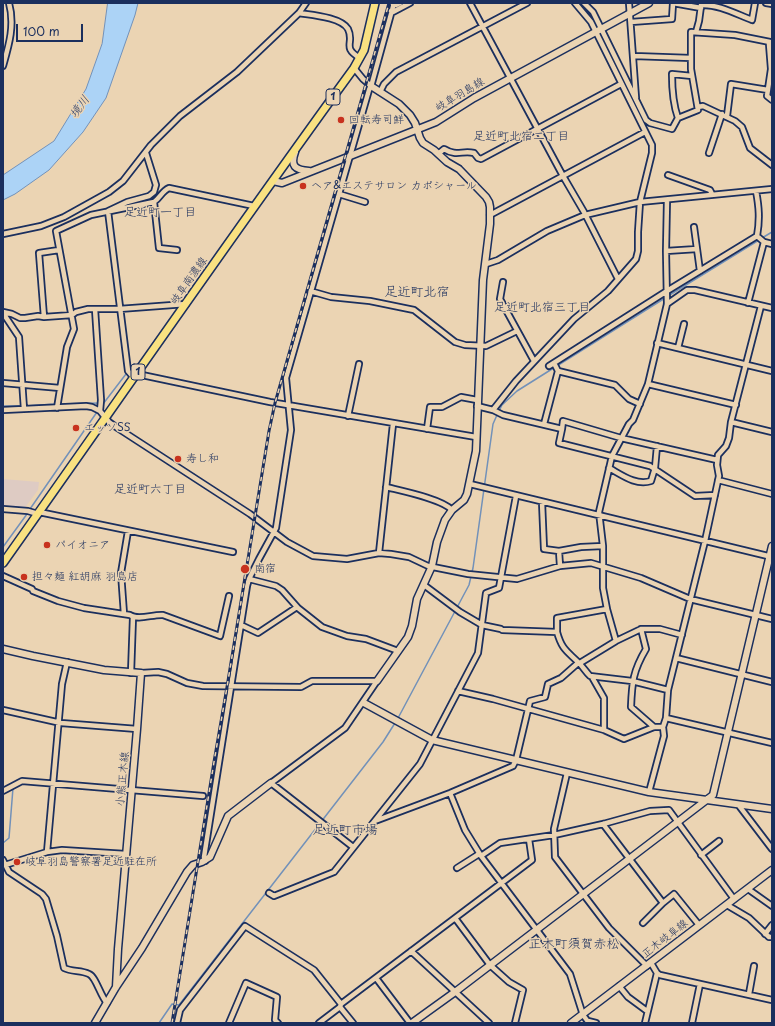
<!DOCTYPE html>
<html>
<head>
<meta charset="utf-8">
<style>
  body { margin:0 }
  #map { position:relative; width:775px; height:1026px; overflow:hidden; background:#ebd4b3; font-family:"Playpen Sans",sans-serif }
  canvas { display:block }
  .frame { position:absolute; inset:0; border:4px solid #1b2f5e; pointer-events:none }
  .scale { position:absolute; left:16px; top:24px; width:67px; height:18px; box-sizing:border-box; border:2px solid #1b2f5e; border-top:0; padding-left:5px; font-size:12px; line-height:14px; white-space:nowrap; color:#1b2f5e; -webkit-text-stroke:3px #ebd4b3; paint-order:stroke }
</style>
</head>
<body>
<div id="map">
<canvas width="775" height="1026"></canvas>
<div class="frame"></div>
<div class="scale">100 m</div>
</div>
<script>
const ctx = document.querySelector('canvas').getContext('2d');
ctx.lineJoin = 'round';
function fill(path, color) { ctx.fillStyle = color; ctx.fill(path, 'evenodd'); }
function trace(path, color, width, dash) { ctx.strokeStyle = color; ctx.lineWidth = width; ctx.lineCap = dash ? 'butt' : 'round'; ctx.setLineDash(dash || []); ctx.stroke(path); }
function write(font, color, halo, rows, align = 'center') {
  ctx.font = font + ' "Playpen Sans","Klee One",sans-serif'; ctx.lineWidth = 3; ctx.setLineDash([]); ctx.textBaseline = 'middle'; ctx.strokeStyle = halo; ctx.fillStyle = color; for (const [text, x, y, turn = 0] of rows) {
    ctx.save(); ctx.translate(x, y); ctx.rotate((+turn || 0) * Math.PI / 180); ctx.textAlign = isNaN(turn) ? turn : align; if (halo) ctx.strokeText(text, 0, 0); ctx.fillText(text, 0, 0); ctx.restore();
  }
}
fill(new Path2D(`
  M3 479 39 482 38 490 24 509 3 507Z`), '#decbc3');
const water = new Path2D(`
  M108 3H138L135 15 106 98 83 132 49 170 15 194 3 200V175L54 141 86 89 102 44Z`);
fill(water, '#acd3f6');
trace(water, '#7291b9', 1);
trace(new Path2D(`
  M762 238 772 232
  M668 296 759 240
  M60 404 100 403
  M103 404 126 374
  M3 406H22
  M26 406 56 404
  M499 411 502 405 517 391 665 298
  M30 509 97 412
  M3 547 27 514
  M397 720 469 585 473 568 493 424 497 415
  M3 843 9 838 13 788
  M159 1023 172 1004 179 1005 383 742 395 723`), '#7291b9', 1.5);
const street = new Path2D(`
  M470 3 563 176 584 212 618 279
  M584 3 593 12 646 120 650 123 672 129 678 118 698 110 691 69V32L735 35 770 42 769 44 771 69 767 96 772 100
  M629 3 636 98
  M766 3 772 4
  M393 4 396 5 400 3
  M701 5C718 4 736 14 752 20L755 3
  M391 11 393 12 410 3
  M299 13C311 15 341 17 348 29 355 43 341 47 360 58
  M631 22 672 19 673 3 701 8
  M696 32 699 21 701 6
  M634 56 691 58
  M3 66C9 45 15 25 9 3
  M354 68 363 79 371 86
  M380 92 384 84 396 72 527 3
  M698 107 703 106 735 121 742 127 750 148 772 165
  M727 116 731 84 768 90
  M678 118C673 104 672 89 672 74L692 76
  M709 153 722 114
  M438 154 444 149C457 157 462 150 474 153L478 158 481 159 621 84
  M668 175 710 190 712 194
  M756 191C759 207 760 219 757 236L764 242 772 244
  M339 194 365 202
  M154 202 159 248 177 250
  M490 215 645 132
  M694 227 700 271
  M3 234 41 226 64 217 109 192 123 181 151 145 180 116 237 72 299 13 306 3
  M666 251 697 249
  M486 264 498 260 547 231 585 215 640 202 772 189
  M503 282 500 299 534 361
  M310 291 331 297 370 301 414 310 455 342 465 345 486 346 517 331
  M748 303 764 242
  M667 304 687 290H695L772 308
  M95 309 101 400 100 411
  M3 312 12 314 20 318H25L38 316 44 317 72 315 76 312 88 309H119L186 304
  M3 313 19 337 24 409
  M44 317 39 253 59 250
  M657 343 772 371
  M678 348 684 324
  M554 363 558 371 615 385 629 399 640 404
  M549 366 667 291 757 236
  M138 372 142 375 270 402 476 437
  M134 378 128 371 108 211 127 202 149 196 154 192 156 185 146 153
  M3 383 60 388
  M648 384 736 405
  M477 406 493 410 503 415 562 429 563 421 621 438 717 460
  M57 408 67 347 74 329 56 231 91 215 154 202C160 198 162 191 169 188L254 206
  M3 410 86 406 92 407 100 411 109 422 116 427 250 514 287 542 313 556 347 559 379 553 391 554 409 557 428 566 468 574 517 579 560 566 591 563 641 578 690 599 772 619
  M493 410 516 381 574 319 608 291 636 259 638 251V232L640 202 652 153V145L591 22 575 3
  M348 416 359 364
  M731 422 772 432
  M544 424 558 371
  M427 429 430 407H442L461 397 477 400
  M562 429 559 443 650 466 695 496 715 495
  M609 468C622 475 636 486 651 481L655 468 657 446
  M718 480 772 494
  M470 484 772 557
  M386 487C402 491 442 499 452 510
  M542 502 544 549 559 551 581 547 603 546
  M3 509 28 511 38 514
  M39 512 233 552
  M559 551 560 566
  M379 553 393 424
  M3 576 32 589 33 591 58 601 84 608 130 615C138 621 153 614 163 615L220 636 229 596
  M249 579 276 586 282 590 298 608 322 627 347 636 366 639 398 651
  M424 585 460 612 482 625 501 629 502 630 557 632V618L607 609
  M124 614 121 573 128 531
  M241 625 258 633 297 607
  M641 629 646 649C633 671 632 682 631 707L654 727
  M557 632C562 650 567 651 579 663 583 667 586 672 590 676L632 681 668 690
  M616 641 607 609 603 588V546L599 512 612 456 629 424 633 420 648 384 667 304 666 251 667 200
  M676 658 772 682
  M580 663 616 641 641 629H660L682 635
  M131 673 133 617
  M141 673 158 672 167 674 187 683 203 686 301 687 312 681H377L345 728 271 783 353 847
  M592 677 604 698V730
  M458 691 493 699 604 730 624 739 654 727H663L666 718 668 690 705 541 719 476 717 465 718 455 726 446 729 438 731 422 761 306
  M3 710 61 723 137 729
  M666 718 772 743
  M567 773 554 829 555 857 609 928 647 966
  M3 791 22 781 203 796
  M649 792 664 736 663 727
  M450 793 465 830 481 856 570 974 583 1015 589 1023
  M739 805 740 807 772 849
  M375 821 450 793 513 766 516 760 530 701 545 697 548 684 561 678 578 663
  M603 824 663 903 674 894 699 925
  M47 852 62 684 67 662
  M701 855 719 841
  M481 856 500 843 554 835 603 824 650 811 669 810 734 899
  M3 860 9 872 42 894 46 899 57 936 64 968C72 972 81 970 89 974 96 977 100 995 107 1003
  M205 861 204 857 247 586 249 579 259 559 276 528 291 430 286 378 369 90 372 83 394 3
  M5 865 47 852 62 850 126 854
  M457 868 479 854
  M748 889 772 906
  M269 893 274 896 334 872 420 764 478 653 486 593 499 588 516 496
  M727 905 749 918 769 937H772
  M455 918 490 965 509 982 523 990 515 1023
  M643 923 663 903
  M765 934 772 925
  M411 951 489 1023
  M651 963 657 973 660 975 772 1000
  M376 978 410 1023
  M619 986 628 997 647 1011
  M749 994 754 966
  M341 1004 532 860 529 839
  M588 1021 596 1023
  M177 1023 180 1010 245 926 314 970 341 1004 340 1007 353 1023
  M229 1023 246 983 277 997 275 1020 278 1023
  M319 1023 340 1007
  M645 1023 657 973
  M692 1023 700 984`);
const secondary = new Path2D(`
  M371 86 399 104 410 115 415 123 420 138 423 143 434 150 447 162 459 169 486 197 489 202 490 207V224L483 280 476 451 467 494 464 500 452 510 445 520 437 542 432 566 417 599 412 626 408 637 377 681
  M295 152C290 166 295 170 309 171
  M273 181 282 183 436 122 474 98 649 3
  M3 649 33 656 104 670 141 673 137 729 118 949 116 987
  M364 703 432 740 649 792 772 809
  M95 1023 116 987 142 948 187 872 193 865 202 862 210 857 228 816 271 783
  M412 1023 455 992 713 795 772 546
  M571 1023 772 870`);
const primary = new Path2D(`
  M3 563C120 398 235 231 354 68L364 50 375 3`);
trace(street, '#1b2f5e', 8);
trace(secondary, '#1b2f5e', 9);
trace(primary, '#1b2f5e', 10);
trace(street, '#ebd4b3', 4.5);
trace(secondary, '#ebd4b3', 6);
trace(primary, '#f9e181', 7);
const rail = new Path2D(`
  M172 1023 214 762 227 687 269 431 275 403 389 3`);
trace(rail, '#1b2f5e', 3);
trace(rail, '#ebd4b3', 1.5, [4.5]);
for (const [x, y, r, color] of [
  [341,120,4,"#c8321e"],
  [303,186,4,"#c8321e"],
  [76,428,4,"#c8321e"],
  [178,459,4,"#c8321e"],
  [47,545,4,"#c8321e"],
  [245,569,5,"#c8321e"],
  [24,577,4,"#c8321e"],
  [17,862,4,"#c8321e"]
]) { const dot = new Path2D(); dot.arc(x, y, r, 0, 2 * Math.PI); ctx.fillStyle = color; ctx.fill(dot); trace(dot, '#ebd4b3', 1.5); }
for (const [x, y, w] of [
  [333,97,14],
  [138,372,14]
]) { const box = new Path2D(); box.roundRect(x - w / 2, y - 8, w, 16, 3); ctx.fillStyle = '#ebd4b3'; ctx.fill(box); trace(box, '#1b2f5e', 1); }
write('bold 10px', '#1b2f5e', null, [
  ["1",333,97],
  ["1",138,372]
]);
write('11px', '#1b2f5e', '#ebd4b3', [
  ["岐阜羽島線",460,95,-31],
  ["岐阜南濃線",189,281,-55],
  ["小熊正木線",123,779,-85],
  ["正木岐阜線",665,939,-38]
]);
write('11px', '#1b2f5e', '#ebd4b3', [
  ["回転寿司鮮",349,120],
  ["ヘア&エステサロン カポシャール",311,186],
  ["エッソSS",84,428],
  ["寿し和",186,459],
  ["パイオニア",55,545],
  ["南宿",254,569],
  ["担々麺 紅胡麻 羽島店",32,577],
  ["岐阜羽島警察署足近駐在所",25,862]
], 'left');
write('italic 12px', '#2a3f6d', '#ebd4b3', [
  ["境川",80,107,-54]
]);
write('12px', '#1b2f5e', '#ebd4b3', [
  ["足近町北宿二丁目",521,137],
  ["足近町一丁目",160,213],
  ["足近町北宿三丁目",542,308],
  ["足近町六丁目",150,490]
]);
write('13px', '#1b2f5e', '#ebd4b3', [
  ["足近町北宿",417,292],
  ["足近町市場",345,830],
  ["正木町須賀赤松",574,944]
]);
</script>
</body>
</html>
